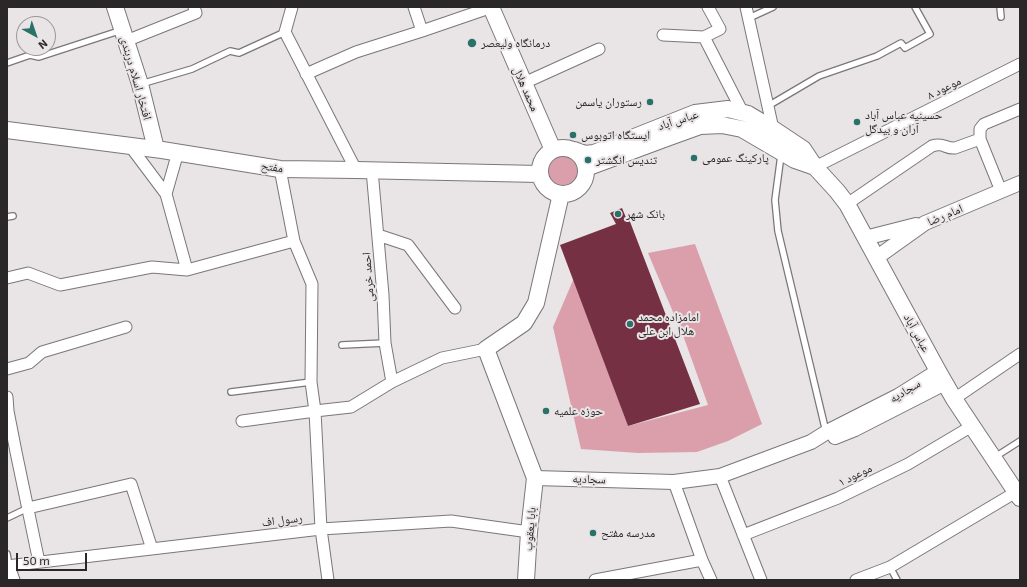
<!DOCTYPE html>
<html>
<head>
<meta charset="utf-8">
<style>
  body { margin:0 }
  #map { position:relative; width:1027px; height:587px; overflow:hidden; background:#e9e4e5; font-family:"Exo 2",sans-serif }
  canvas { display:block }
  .frame { position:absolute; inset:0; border:8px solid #292727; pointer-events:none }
  .north { position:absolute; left:16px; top:16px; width:40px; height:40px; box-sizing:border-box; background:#e9e4e5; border:1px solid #9c9899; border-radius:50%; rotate:140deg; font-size:11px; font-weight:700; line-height:16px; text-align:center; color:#292727 }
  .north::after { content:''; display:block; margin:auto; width:14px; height:18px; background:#2a7269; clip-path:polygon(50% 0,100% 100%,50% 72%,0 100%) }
  .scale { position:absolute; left:16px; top:553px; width:71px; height:18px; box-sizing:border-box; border:2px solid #292727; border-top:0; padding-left:5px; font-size:12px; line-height:14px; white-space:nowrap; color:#292727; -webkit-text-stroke:3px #e9e4e5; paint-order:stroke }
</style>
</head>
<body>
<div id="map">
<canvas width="1027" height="587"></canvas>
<div class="frame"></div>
<div class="north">N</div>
<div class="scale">50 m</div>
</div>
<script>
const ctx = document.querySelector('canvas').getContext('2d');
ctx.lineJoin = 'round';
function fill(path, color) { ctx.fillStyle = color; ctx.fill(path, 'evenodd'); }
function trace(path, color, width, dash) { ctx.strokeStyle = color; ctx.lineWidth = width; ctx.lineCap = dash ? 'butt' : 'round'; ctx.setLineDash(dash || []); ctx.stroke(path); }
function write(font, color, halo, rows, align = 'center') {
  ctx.font = font + ' "Exo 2","Noto Naskh Arabic",sans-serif'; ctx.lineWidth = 4; ctx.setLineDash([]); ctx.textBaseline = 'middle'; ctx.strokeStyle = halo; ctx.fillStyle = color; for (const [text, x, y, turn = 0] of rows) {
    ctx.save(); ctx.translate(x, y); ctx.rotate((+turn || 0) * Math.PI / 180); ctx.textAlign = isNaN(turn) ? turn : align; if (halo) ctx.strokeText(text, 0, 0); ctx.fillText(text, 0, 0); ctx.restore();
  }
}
fill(new Path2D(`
  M543 171a19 19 0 1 1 38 0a19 19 0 1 1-38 0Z
  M695 244 762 424 728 441 697 452 638 453 581 449 553 327 574 278 628 426 708 405 684 338 648 253Z`), '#db9fac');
fill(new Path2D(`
  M622 208 627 220 629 219 700 404 628 426 560 245 616 224 610 213Z`), '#753044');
const service = new Path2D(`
  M1000 7 1001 17
  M749 18 773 7
  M7 63 30 55 39 57 122 30
  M141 84 192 69 230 51 239 53 285 32
  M768 106 819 76 877 56 901 43 905 48 930 34 915 7
  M781 155 775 200 778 231 826 432
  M7 217 13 216
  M342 345 385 343
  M231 392 311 382
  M995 457 1020 441
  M7 518 28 508
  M7 554 9 566
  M890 567 897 580`);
const minor = new Path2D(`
  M292 7 285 32 356 170
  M414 7 422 31
  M746 7 773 129
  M663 35 704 37 720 29 708 7
  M704 37 743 113
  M126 41 196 13 194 7
  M306 74 356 52 422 31 492 7
  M524 83 599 49
  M980 139 1001 191
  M130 146 166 194
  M178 152 166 194 187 270
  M815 167 1020 64
  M280 169 294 241 312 284 311 382 315 411 321 529 328 580
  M372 170 383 295 385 343 392 382
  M847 204 932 146C944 142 945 149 955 148L980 139V129L984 124 1020 109
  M378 235 408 245 455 308
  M7 278 28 273 60 285 152 267 187 270 294 241
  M7 369 29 363 42 352 126 327
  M7 397 8 411 16 452 39 562
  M954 399 1020 354
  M242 421 315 411 351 407 392 382 442 358 486 349
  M720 476 761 580
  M674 482 702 560 711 580
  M28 508 131 484 152 549
  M743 535 838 498 908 464 972 426
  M7 566 321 529 451 521 529 532
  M9 566 14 580
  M595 580 702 560
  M856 580 890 567 1016 492`);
const tertiary = new Path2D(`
  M865 238 916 225
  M876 258 925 223 1020 183
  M835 437 855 429 945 383
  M535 478 674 482 720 476 811 442 827 432 898 396 938 371`);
const secondary = new Path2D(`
  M115 7 140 84 156 149
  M491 7 553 150
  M7 130 162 150 280 169 356 170 539 174
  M540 171a23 23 0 1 1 46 0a23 23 0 1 1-46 0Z
  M574 150 585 154 594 153 695 113 728 109 748 114 773 129 803 149 815 167 837 191 847 204 938 371 954 399 1020 498
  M586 168 664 139 700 126 722 125 742 129 795 160 815 167
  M526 580 529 532 535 478 486 349 524 323 536 303 561 194`);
trace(service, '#7b7778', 8);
trace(minor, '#7b7778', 13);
trace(tertiary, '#7b7778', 16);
trace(secondary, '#7b7778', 18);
trace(service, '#fff', 5.5);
trace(minor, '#fff', 11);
trace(tertiary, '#fff', 14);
trace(secondary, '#fff', 16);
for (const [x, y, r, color] of [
  [472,43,5,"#2a7269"],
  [650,102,4,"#2a7269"],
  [857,122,4,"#2a7269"],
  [573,135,4,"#2a7269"],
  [694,158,4,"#2a7269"],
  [588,160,4,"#2a7269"],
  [618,214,4,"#2a7269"],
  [630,324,4,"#2a7269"],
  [546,411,4,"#2a7269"],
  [593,533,4,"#2a7269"]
]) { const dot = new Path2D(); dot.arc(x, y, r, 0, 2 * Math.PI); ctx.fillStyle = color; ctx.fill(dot); trace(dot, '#e9e4e5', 1.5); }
write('12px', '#292727', '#e9e4e5', [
  ["درمانگاه ولیعصر",481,43],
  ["رستوران یاسمن",642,102,"right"],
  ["حسینیه عباس آباد",865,115],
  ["آران و بیدگل",865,129],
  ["ایستگاه اتوبوس",581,135],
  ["پارکینگ عمومی",702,158],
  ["تندیس انگشتر",596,160],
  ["بانک شهر",626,214],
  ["امامزاده محمد",638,317],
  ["هلال ابن علی",638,331],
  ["حوزه علمیه",554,411],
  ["مدرسه مفتح",601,533]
], 'left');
write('12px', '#292727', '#e9e4e5', [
  ["افتخار اسلام دربندی",136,78,74],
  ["موعود ۸",944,88,-27],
  ["محمد هلال",526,89,66],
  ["عباس آباد",678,120,-18],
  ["مفتح",272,167,7],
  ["امام رضا",945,215,-23],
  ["احمد خرمی",368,277,-94],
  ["عباس آباد",917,333,61],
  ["سجادیه",905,391,-31],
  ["موعود ۱",855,475,-26],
  ["سجادیه",589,479,2],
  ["رسول اف",282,520,-7],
  ["بابا یعقوب",530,529,-85]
]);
</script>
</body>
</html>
